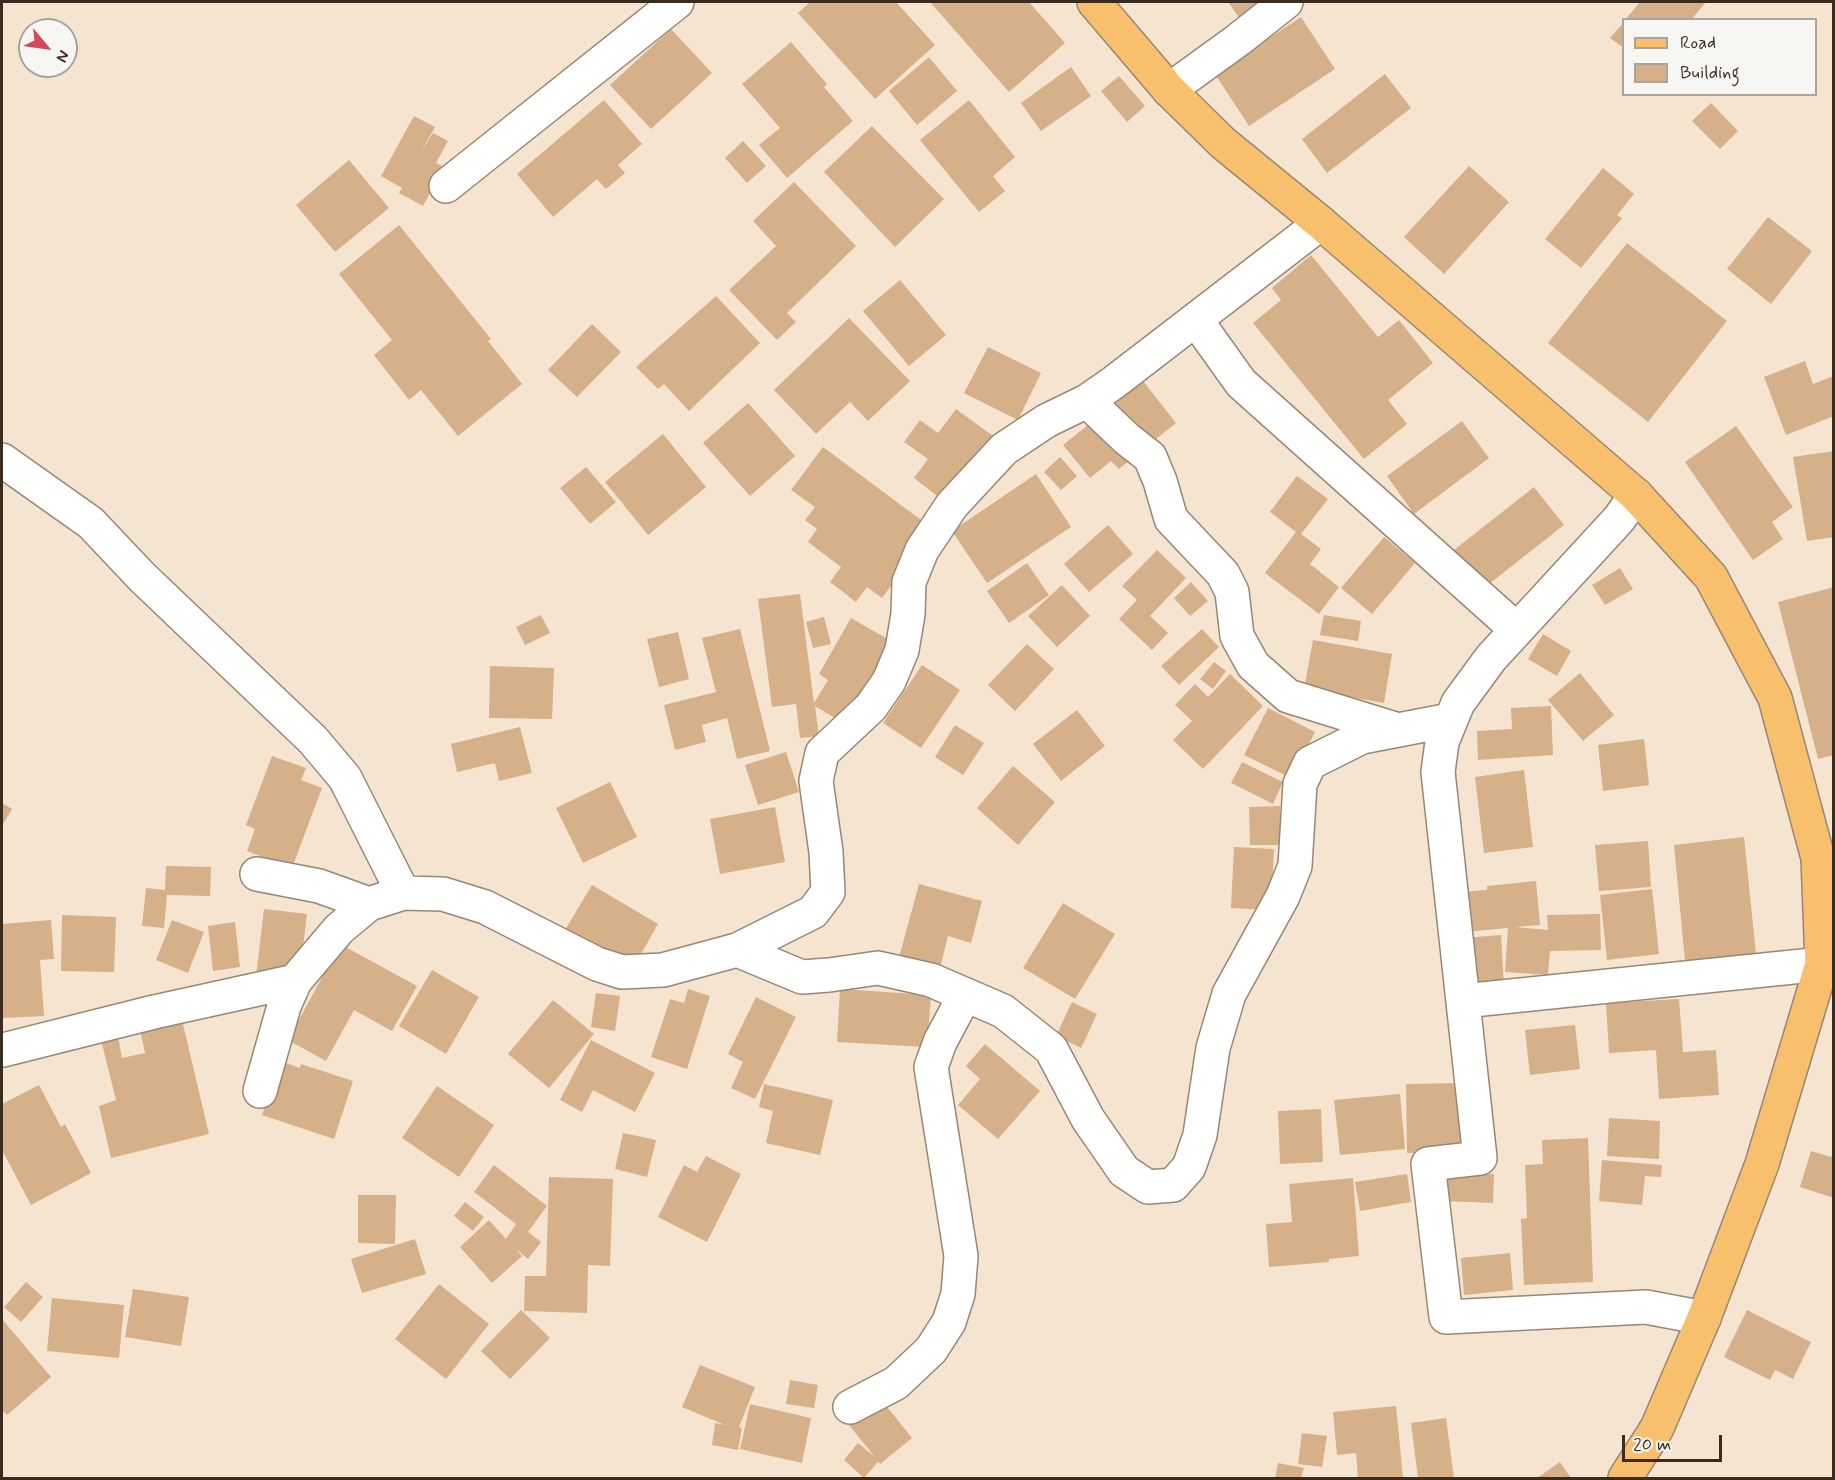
<!DOCTYPE html>
<html>
<head>
<meta charset="utf-8">
<style>
  body { margin:0 }
  #map { position:relative; width:1835px; height:1480px; overflow:hidden; background:#f5e4d0; font-family:Mynerve,sans-serif }
  canvas { display:block }
  .frame { position:absolute; inset:0; border:3px solid #3b2a1e; pointer-events:none }
  .legend { position:absolute; left:1622px; top:18px; width:195px; height:78px; box-sizing:border-box; background:#f6f6f2; border:2px solid #aba49d; margin:0; padding:8px 10px; list-style:none; font-size:18px; color:#3b2a1e }
  .legend li { display:flex; align-items:center; gap:12px; height:30px }
  .legend b { width:30px; border:2px solid #aba49d }
  .north { position:absolute; left:18px; top:18px; width:60px; height:60px; box-sizing:border-box; background:#f6f6f2; border:2px solid #aba49d; border-radius:50%; rotate:119deg; font-size:16px; font-weight:700; line-height:24px; text-align:center; color:#3b2a1e }
  .north::after { content:''; display:block; margin:auto; width:21px; height:27px; background:#d1495b; clip-path:polygon(50% 0,100% 100%,50% 72%,0 100%) }
  .scale { position:absolute; left:1622px; top:1435px; width:100px; height:27px; box-sizing:border-box; border:3px solid #3b2a1e; border-top:0; padding-left:8px; font-size:18px; line-height:21px; white-space:nowrap; color:#3b2a1e; -webkit-text-stroke:4px #f6f6f2; paint-order:stroke }
</style>
</head>
<body>
<div id="map">
<canvas width="1835" height="1480"></canvas>
<div class="frame"></div>
<ul class="legend">
<li><b style="height:8px;background:#f8bf6c"></b>Road</li>
<li><b style="height:16px;background:#d6b089"></b>Building</li>
</ul>
<div class="north">N</div>
<div class="scale">20 m</div>
</div>
<script>
const ctx = document.querySelector('canvas').getContext('2d');
ctx.lineJoin = 'round';
function fill(path, color) { ctx.fillStyle = color; ctx.fill(path, 'evenodd'); }
function trace(path, color, width, dash) { ctx.strokeStyle = color; ctx.lineWidth = width; ctx.lineCap = dash ? 'butt' : 'round'; ctx.setLineDash(dash || []); ctx.stroke(path); }
fill(new Path2D(`
  M810 2H896L935 45 875 99 798 13Z
  M930 2H1029L1065 43 1009 92Z
  M1228 2H1268L1241 20Z
  M1640 2H1706L1691 20H1625Z
  M1301 17 1335 69 1249 126 1215 74Z
  M1624 22V48L1610 38Z
  M671 29 712 73 651 129 610 85Z
  M791 42 827 84 824 87 853 121 787 178 759 145 780 128 742 84Z
  M929 57 957 91 917 125 889 91Z
  M1071 67 1091 96 1041 131 1021 103Z
  M1385 74 1411 108 1327 173 1302 139Z
  M1119 76 1145 106 1127 122 1101 91Z
  M604 100 642 144 618 165 625 173 606 189 597 179 553 217 517 174Z
  M969 100 1015 157 993 176 1005 191 979 212 920 140Z
  M1711 103 1738 131 1720 149 1692 121Z
  M414 116 435 127 419 156 433 133 448 141 436 163 444 167 423 206 399 193 402 188 381 176Z
  M872 126 944 199 895 247 824 172Z
  M743 141 766 166 747 183 725 158Z
  M349 160 389 208 335 252 296 205Z
  M1469 166 1509 202 1444 274 1404 237Z
  M1603 168 1634 194 1617 215 1622 218 1581 268 1545 239Z
  M794 182 856 246 787 313 796 322 777 340 729 290 776 246 753 221Z
  M1768 217 1812 251 1771 304 1727 269Z
  M399 225 491 339 488 341 522 384 458 436 421 390 409 400 374 355 392 340 339 274Z
  M1627 243 1727 321 1648 422 1548 343Z
  M1311 255 1378 337 1399 320 1433 363 1388 400 1407 424 1364 459 1253 323 1281 300 1272 288Z
  M900 280 946 335 909 366 863 311Z
  M716 296 760 343 689 411 664 384 658 389 636 367Z
  M849 318 910 381 868 421 850 402 816 434 774 390Z
  M592 324 621 352 577 397 548 370Z
  M988 347 1041 373 1018 420 964 393Z
  M1805 361 1813 384 1834 376V416L1786 435 1764 377Z
  M1143 381 1176 423 1119 469 1111 461 1090 478 1063 445Z
  M748 403 795 456 750 496 703 443Z
  M956 409 993 436 945 502 914 478 928 459 904 442 920 420 938 433Z
  M1462 421 1489 458 1414 514 1387 476Z
  M1736 426 1793 507 1772 522 1783 539 1753 560 1685 462Z
  M663 434 706 487 648 535 605 482Z
  M823 447 933 529 882 598 867 587 856 602 830 582 841 567 808 542 817 529 805 520 815 507 791 490Z
  M1834 451V537L1807 541 1793 457Z
  M1060 457 1077 476 1061 490 1044 472Z
  M586 467 616 502 590 524 560 488Z
  M1036 474 1071 527 987 583 952 531Z
  M1297 476 1328 499 1301 534 1321 549 1310 564 1339 587 1319 614 1265 573 1296 532 1270 512Z
  M1534 487 1564 525 1484 588 1454 550Z
  M1108 525 1133 554 1089 592 1064 564Z
  M1384 537 1415 563 1372 614 1341 588Z
  M1157 550 1186 578 1150 616 1168 633 1152 650 1119 619 1137 600 1122 586Z
  M1027 563 1049 595 1009 623 987 591Z
  M1620 568 1633 589 1605 605 1592 585Z
  M1191 582 1208 601 1190 616 1174 598Z
  M1062 585 1090 616 1057 647 1028 616Z
  M1834 587V755L1818 759 1778 602Z
  M800 594 814 703 828 680 819 674 851 618 898 645 850 727 815 706 819 736 800 738 796 704 772 707 758 599Z
  M541 615 550 633 525 645 516 627Z
  M1324 615 1361 621 1358 641 1320 635Z
  M824 617 831 644 813 648 806 622Z
  M740 629 770 751 737 759 727 718 702 725 706 742 675 750 664 705 716 692 702 638Z
  M1202 629 1219 647 1179 685 1161 666Z
  M678 632 689 679 659 687 647 639Z
  M1543 634 1571 651 1557 676 1528 659Z
  M1313 640 1392 654 1384 703 1304 689Z
  M1027 644 1054 669 1015 711 988 685Z
  M1214 662 1226 671 1213 689 1200 679Z
  M922 665 960 690 921 748 883 723Z
  M490 666 554 668 552 719 489 718Z
  M1580 673 1614 715 1583 741 1548 700Z
  M1230 674 1263 706 1203 769 1173 740 1192 721 1175 705 1195 684 1208 697Z
  M1551 706 1553 755 1478 760 1477 731 1512 729 1511 708Z
  M1268 708 1315 732 1291 778 1244 755Z
  M1077 710 1105 746 1061 781 1033 744Z
  M955 725 984 743 963 775 935 757Z
  M520 727 532 773 499 781 495 763 457 772 451 744Z
  M1644 739 1649 785 1603 791 1598 745Z
  M786 752 799 792 758 805 745 765Z
  M272 756 306 768 301 780 322 788 292 868 247 851 255 829 246 825Z
  M1242 762 1283 782 1273 804 1231 783Z
  M1013 766 1055 802 1018 845 977 808Z
  M1524 770 1533 847 1484 853 1475 777Z
  M610 782 637 837 583 863 556 808Z
  M2 803 12 809 2 826Z
  M1280 806V845H1250L1249 807Z
  M775 807 785 862 720 874 710 819Z
  M1744 837 1756 954 1685 961 1674 845Z
  M1648 841 1651 887 1599 891 1595 845Z
  M1234 847 1274 849 1271 910 1231 908Z
  M166 866 211 867 210 896 167 895 164 928 142 926 146 888 165 890Z
  M1536 881 1540 925 1515 927 1548 930 1547 915 1600 914 1601 950 1550 951 1548 975 1505 972 1508 928 1464 932 1461 892 1487 890V886Z
  M919 884 982 901 971 943 948 936 938 976 897 965Z
  M592 885 658 924 632 970 565 930Z
  M1652 889 1659 954 1607 960 1600 895Z
  M1063 903 1115 934 1075 999 1023 968Z
  M264 909 307 914 299 981 256 976Z
  M62 915 116 917 114 972 61 971Z
  M51 920 54 959 40 960 44 1016 2 1018V924Z
  M172 920 204 932 188 973 156 960Z
  M235 922 240 967 213 971 208 926Z
  M1501 935 1504 986 1466 989 1463 938Z
  M340 944 417 986 392 1031 354 1010 326 1061 288 1040Z
  M432 970 479 997 446 1054 399 1026Z
  M688 989 710 996 687 1069 651 1057 670 999 684 1003Z
  M840 989 931 995 927 1047 837 1042Z
  M596 993 620 996 615 1031 591 1027Z
  M756 997 796 1017 755 1099 731 1088 743 1062 728 1054Z
  M1679 999 1683 1052 1716 1050 1719 1095 1659 1099 1656 1050 1609 1053 1606 1003Z
  M553 1000 594 1034 549 1088 508 1054Z
  M1072 1002 1097 1014 1081 1048 1056 1036Z
  M182 1020 209 1134 111 1158 99 1106 116 1100 101 1040 118 1037 122 1058 145 1053 140 1030Z
  M1575 1025 1580 1069 1530 1075 1525 1030Z
  M591 1040 655 1073 635 1112 593 1090 582 1112 560 1100Z
  M985 1044 1040 1091 998 1139 958 1105 980 1079 966 1066Z
  M280 1061 300 1068 301 1064 353 1081 334 1139 262 1115Z
  M1463 1083 1464 1151 1407 1153 1406 1084Z
  M764 1084 833 1100 820 1155 766 1143 773 1111 759 1107Z
  M39 1085 61 1127 65 1124 91 1173 31 1205 2 1150V1104Z
  M437 1086 494 1125 459 1177 402 1138Z
  M1400 1094 1405 1149 1340 1155 1334 1100Z
  M1321 1109 1323 1162 1280 1164 1278 1111Z
  M1609 1118 1660 1121 1659 1159 1607 1156Z
  M623 1133 656 1140 647 1177 615 1169Z
  M1588 1138 1593 1282 1524 1285 1521 1219 1527 1218 1525 1165 1543 1164 1542 1140Z
  M1834 1149V1198L1800 1187 1811 1151 1831 1157Z
  M706 1156 741 1174 707 1242 658 1217 684 1165 697 1172Z
  M1602 1160 1662 1165 1661 1177 1645 1176 1642 1205 1599 1201Z
  M494 1165 547 1206 528 1232 541 1242 528 1259 515 1248 522 1256 492 1283 460 1247 489 1220 506 1239 516 1224 474 1192Z
  M1444 1172 1494 1174 1493 1203 1443 1201Z
  M1407 1174 1411 1202 1360 1211 1355 1182Z
  M549 1177 613 1179 610 1266 588 1265 587 1313 524 1311 525 1276H546Z
  M1353 1178 1359 1256 1329 1259V1262L1269 1267 1266 1224 1292 1222 1289 1184Z
  M358 1195H396L395 1244 358 1243Z
  M465 1202 484 1217 473 1231 454 1216Z
  M415 1239 426 1274 362 1293 351 1259Z
  M1510 1253 1513 1290 1464 1295 1461 1258Z
  M26 1282 43 1297 21 1322 4 1307Z
  M439 1284 489 1324 446 1379 395 1339Z
  M133 1289 189 1297 181 1346 125 1337Z
  M52 1298 124 1305 119 1358 47 1351Z
  M521 1310 550 1338 510 1379 481 1351Z
  M1747 1310 1811 1342 1793 1379 1775 1370 1770 1380 1724 1357Z
  M2 1319 51 1377 7 1415 2 1410Z
  M700 1365 755 1387 739 1427 742 1428 738 1450 712 1445 715 1423 725 1425 682 1407Z
  M790 1380 818 1385 814 1408 786 1404Z
  M880 1398 912 1438 880 1464 878 1462 864 1478 844 1460 858 1443 875 1457 848 1424Z
  M750 1404 811 1418 802 1463 740 1449Z
  M1396 1406 1403 1478H1358L1356 1453 1337 1455 1333 1412Z
  M1446 1418 1454 1478H1418L1411 1423Z
  M1302 1433 1327 1436 1322 1467 1298 1464Z
  M1560 1462 1571 1478H1537Z
  M1278 1463 1304 1468 1301 1478H1275Z`), '#d6b089');
const minor = new Path2D(`
  M1169 90 1238 40 1286 2
  M446 186 677 2
  M1196 320 1241 383 1517 630
  M1087 401 1127 439 1150 457 1160 481 1171 519 1223 574 1232 592 1237 636 1253 665 1288 696 1395 729
  M2 460 91 523 142 577 313 740 345 778 403 893
  M1636 495 1619 519 1491 658 1458 703 1442 742 1438 772 1480 1158 1428 1164 1446 1317 1646 1307 1704 1318
  M257 874 319 886 369 904
  M737 950 802 977 829 975 878 968 931 980 1003 1011 1051 1049 1088 1119 1124 1171 1148 1187 1173 1185 1189 1167 1200 1135 1213 1048 1229 994 1283 896 1295 866 1300 784 1310 763 1362 737 1450 720
  M1463 1001 1822 964
  M3 1050 154 1012 295 981
  M260 1091 284 1006 295 981 339 929 369 904 403 893 443 894 485 907 597 964 622 972 663 970 737 950 813 912 828 892 826 852 816 781 822 753 871 707 889 681 902 650 908 614 909 582 922 550 952 505 1004 449 1046 421 1087 401 1113 383 1321 223
  M850 1407 896 1383 931 1350 949 1322 958 1294 961 1256 931 1067 940 1042 965 995`);
const major = new Path2D(`
  M1094 2 1169 90 1223 143 1321 223 1636 495 1711 577 1775 698 1818 858 1822 964 1762 1164 1704 1318 1657 1428 1625 1478`);
trace(minor, '#988777', 36);
trace(major, '#988777', 36);
trace(minor, '#fff', 33);
trace(major, '#f8bf6c', 33);
</script>
</body>
</html>
